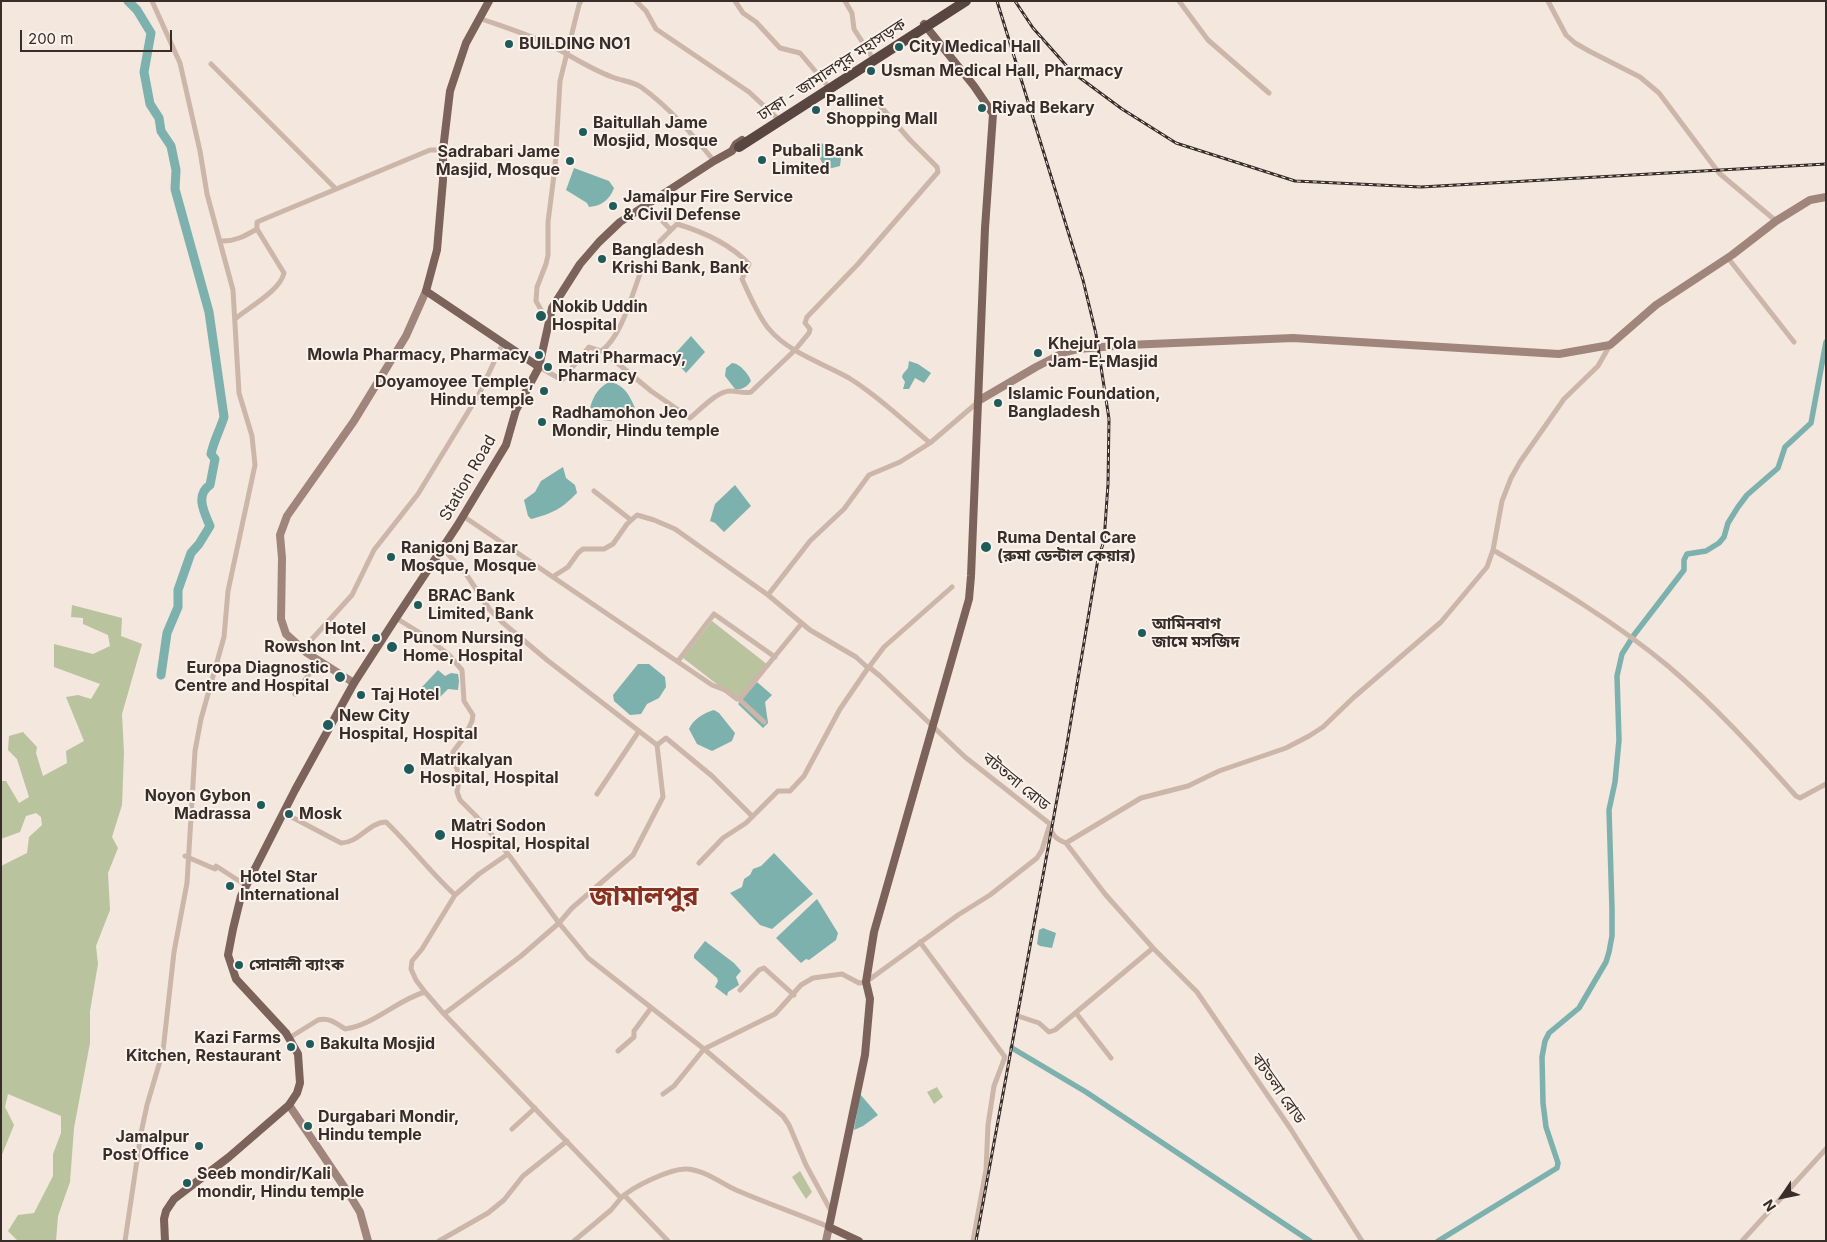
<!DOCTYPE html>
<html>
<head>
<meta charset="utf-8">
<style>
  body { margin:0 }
  #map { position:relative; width:1827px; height:1242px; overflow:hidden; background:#f3e7de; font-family:Inter,sans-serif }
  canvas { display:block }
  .frame { position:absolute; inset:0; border:2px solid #392d29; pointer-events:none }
  .north { position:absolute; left:1757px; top:1172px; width:50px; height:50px; -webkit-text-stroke:4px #faf2eb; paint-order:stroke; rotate:236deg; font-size:14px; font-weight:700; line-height:20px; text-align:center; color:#392d29 }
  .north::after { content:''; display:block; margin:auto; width:18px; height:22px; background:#392d29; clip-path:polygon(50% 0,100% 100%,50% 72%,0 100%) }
  .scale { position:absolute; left:20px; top:30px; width:152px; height:22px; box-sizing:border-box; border:2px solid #392d29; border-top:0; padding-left:6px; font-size:15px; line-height:18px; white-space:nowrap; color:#392d29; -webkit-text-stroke:4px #faf2eb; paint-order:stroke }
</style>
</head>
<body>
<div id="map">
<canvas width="1827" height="1242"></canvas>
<div class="frame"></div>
<div class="north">N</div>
<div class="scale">200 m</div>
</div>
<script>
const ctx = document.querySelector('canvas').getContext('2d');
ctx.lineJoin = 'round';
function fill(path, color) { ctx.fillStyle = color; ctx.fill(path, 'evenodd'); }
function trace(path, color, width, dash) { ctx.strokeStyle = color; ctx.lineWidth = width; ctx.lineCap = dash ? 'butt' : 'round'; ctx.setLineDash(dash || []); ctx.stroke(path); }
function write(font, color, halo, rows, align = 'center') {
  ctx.font = font + ' Inter,"Noto Sans Bengali",sans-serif'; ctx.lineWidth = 4; ctx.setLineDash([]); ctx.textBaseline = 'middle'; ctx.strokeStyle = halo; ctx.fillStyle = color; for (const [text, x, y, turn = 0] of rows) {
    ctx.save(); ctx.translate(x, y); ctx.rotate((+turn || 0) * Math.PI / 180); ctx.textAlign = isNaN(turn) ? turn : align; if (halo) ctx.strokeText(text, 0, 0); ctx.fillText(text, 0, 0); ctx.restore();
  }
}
fill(new Path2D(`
  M72 605 122 618 121 636 142 644 122 714 124 753 122 805 112 837 118 848 108 873 110 910 96 946 98 964 90 1011V1043L74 1128 70 1182 58 1216 56 1241H18L8 1231 18 1215 34 1213 53 1176V1154L61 1133V1116L8 1094 5 1107 14 1125 1 1157V866L27 853 29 837 42 825 41 817 36 813 26 816 20 832 1 839V781H6L19 803 29 797 17 759 8 750 9 736 23 732 37 747 36 753 43 776 67 763 66 751 84 741 66 697 78 695 91 699 100 684 54 667V644L93 654 110 646 108 635 83 624V618L71 617Z
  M712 621 768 665 740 702 683 658Z
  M937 1087 943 1097 934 1104 927 1092Z
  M800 1171 812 1192 806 1199 792 1177Z`), '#b9c39d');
fill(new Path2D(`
  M821 143 831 147 841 158 840 166 828 169 824 167 815 148Z
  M574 168 609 181 614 188C610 199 602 206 589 207L587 203 566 190Z
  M691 336 705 352 686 373 672 357Z
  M909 361 918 364 931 373 924 383 915 378 909 389H903L905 382 902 377 903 374 908 368Z
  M732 363C739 363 749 374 751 381 747 387 742 390 735 389L725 376 726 368Z
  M609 382C624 384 630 396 635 408L633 412H625L611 421 594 419 589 412C592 399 596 389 609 382Z
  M563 467 566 478 575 485 577 493C561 509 554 513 531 519L528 516 524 500 535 492 541 481Z
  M735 485 751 506 724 532 715 523 710 521 715 504Z
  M638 664H649L665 677 666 687 659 698 647 704 641 714 630 715 614 701 613 695Z
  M438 670 445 676 451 673 458 674 459 681 458 690 448 689 438 699 422 687Z
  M757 682 772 695 765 702 768 723 763 728 738 704Z
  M714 710 719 713 735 733 732 741 712 751 697 744 689 729C693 719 704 713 714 710Z
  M774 853 813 894 772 929 760 925 730 893 742 887 744 879 750 875 753 869 761 866Z
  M817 899 838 933 836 940 809 960 806 959 801 963 776 938Z
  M1043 928 1056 933 1052 948 1040 946 1037 944 1039 930Z
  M705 941 734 963 741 971 736 977 739 985 728 992 727 996 715 987 718 981 717 978 694 958V955Z
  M860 1094 878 1115 863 1126 854 1130Z`), '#7cb1ae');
trace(new Path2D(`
  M1012 1048 1086 1092 1310 1241
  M1438 1241 1557 1168 1558 1163 1546 1127 1543 1103 1542 1057 1545 1041 1549 1033 1579 1008 1606 962 1609 952 1612 936V909L1609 810 1615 782 1619 740 1617 676 1622 654 1634 635 1684 570V560L1687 554 1706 551 1719 543 1724 537 1728 523 1738 507 1747 495 1778 468 1785 447 1811 423 1826 342`), '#7cb1ae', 5.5);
trace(new Path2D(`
  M128 1 137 10 151 33 144 72 150 104 159 118 161 131 171 146 176 170 175 189 209 312 224 417C220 430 214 440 211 454L215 459 210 485C195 495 204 512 210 526L199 544 191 553 178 590V607L167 633 161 675`), '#7cb1ae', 9);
trace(new Path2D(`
  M636 1 646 11 656 29 749 92 777 118
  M735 1 743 13 756 22 780 48 800 53 827 85
  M845 1 852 13 854 29 872 57
  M1179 1 1208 40 1269 93
  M1548 1 1566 35 1575 43 1589 51 1640 77 1659 93 1719 173 1776 221
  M479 18C501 26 523 33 544 42 567 53 588 68 612 77 622 81 632 81 641 87 669 107 692 134 714 161
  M211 64 336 189
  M647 205 671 230 677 224C704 232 730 244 749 264L742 279C748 292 759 318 769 329 789 353 823 363 849 378 878 396 904 421 930 443
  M220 241C234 242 245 236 257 229
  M1728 258 1794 342
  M235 319C249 307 280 291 284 273L257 229V222L430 150H443
  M548 322 536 301 537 287 546 264 548 255V222L555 167 560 81 579 5 581 1
  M601 351C624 336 634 284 646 259 652 248 663 238 671 230
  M539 367 562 380 589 347 604 352 651 391 690 418C700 410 718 390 731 391 739 391 743 394 751 392L795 350 809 333 810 329 805 323 807 317 858 264 938 172 937 167 910 140 876 101
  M594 491 631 520
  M463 516 712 685 725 690 737 699H740L802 623
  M442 548 464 571 490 610 502 622 547 660 657 745 666 738 712 776 752 816
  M1493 550C1553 585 1614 621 1668 666 1714 705 1756 751 1796 796L1800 798 1826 784
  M554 576 568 567 578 553 583 549H604L613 544 627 524 637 515 654 520 675 529 768 595 810 630 856 657 868 668 869 667 880 676 965 757 1050 824C1051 835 1056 839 1066 843L1105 894 1153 948 1197 992 1290 1128 1362 1241
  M768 595 810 541 844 509 869 475 900 462 930 443 978 402
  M396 618 425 636 449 655 462 670 464 701 473 715 472 721 465 736 453 752V760L460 776 457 792 460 800 477 817 508 854 559 923 588 958 704 1049 783 1116 789 1125 806 1165 831 1211
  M303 649 352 595 374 550 418 494 479 394 503 343
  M678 661 714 614 775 657
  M869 667 884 647 952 587
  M295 694 319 660
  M739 699 764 722
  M597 794 639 731
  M284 813 341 843C359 843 369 822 386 822 410 845 430 872 455 895
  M1066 843 1141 798 1188 786 1219 771 1286 748 1309 736 1323 727 1353 698 1441 622 1487 567 1493 550 1502 501 1511 478 1520 462 1564 399 1598 366 1610 345
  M185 856 215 869 216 866 247 886
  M699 863 723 838 746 823 778 791H790L804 776 840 709 868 668
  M920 942 1005 1057 994 1086 988 1125 986 1170 973 1241
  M740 990 759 970 764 968 794 995
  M425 992 416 980 411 969 412 961 422 949 455 895 479 874 508 854
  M1076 1013 1111 1058
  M444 1014 521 956 559 923 572 908 633 855 663 797 657 745
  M1018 1016 1039 1023 1049 1032 1055 1030 1153 948
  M289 1038 318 1020C329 1017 336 1023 345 1029 374 1025 397 1000 425 992L444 1014 621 1198C632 1187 671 1168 687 1169 704 1170 721 1183 736 1190 766 1203 798 1214 829 1227
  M618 1051 634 1037V1031L651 1008
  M663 1094 674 1086 704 1049 775 1014 801 985 813 978 842 974 859 983 866 982 958 915 990 895 1037 858 1042 850 1049 827
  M512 1129 535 1108
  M624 1195 668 1241
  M125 1241 141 1133 147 1105 163 1051 174 952 187 883 195 751 201 719 224 637 228 591 255 465 252 436 239 393 233 290 207 194 200 151 180 63 152 1
  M439 1241 488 1213 504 1200 523 1176 567 1141
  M574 1241 611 1210 621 1198
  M1742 1241 1826 1149`), '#ccb6a9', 5);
trace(new Path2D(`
  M978 401 1036 367 1065 352 1078 349 1127 345 1293 338 1559 354 1610 345 1656 305 1732 255 1776 221 1810 200 1826 197
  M354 683 307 653 286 634 281 619 282 558 280 535 287 516 354 421 406 336 426 291
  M289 1105 349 1194 360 1212 368 1241
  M826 1241 829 1227`), '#9f857b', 8);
trace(new Path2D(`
  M489 1 466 43 450 91 443 150V180L437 250 426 291 539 367
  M165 1241 164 1219 166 1211 174 1199 229 1157 289 1105 297 1093 300 1083 298 1054 286 1033 236 979 228 955 233 929 241 896 295 790 354 683 396 618 457 526 506 445 516 410 539 367 552 308 580 264 599 242 620 222 714 161 732 151 736 144 742 140
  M859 1241 829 1227 865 1055 870 999 866 982 874 932 969 599 971 576 985 228 993 114 974 86 924 24`), '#7b625a', 8);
const rail = new Path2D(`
  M1015 1 1033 28 1072 72 1122 109 1176 143 1295 181 1421 187 1826 164
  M976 1241 1066 750 1098 559 1104 541 1108 484 1109 419 1096 334 1083 280 997 1`);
trace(rail, '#392d29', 3);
trace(rail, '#faf2eb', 1, [4]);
trace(new Path2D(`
  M739 147 966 1`), '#5a4640', 10);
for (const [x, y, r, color] of [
  [509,44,5,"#1e5b5a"],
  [899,47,5,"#1e5b5a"],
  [871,71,5,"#1e5b5a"],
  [982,108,5,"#1e5b5a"],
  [816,110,5,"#1e5b5a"],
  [583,132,5,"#1e5b5a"],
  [762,160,5,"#1e5b5a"],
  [570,161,5,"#1e5b5a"],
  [613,206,5,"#1e5b5a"],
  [602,259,5,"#1e5b5a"],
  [541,316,6,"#1e5b5a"],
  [1038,353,5,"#1e5b5a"],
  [539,355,5,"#1e5b5a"],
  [548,367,5,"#1e5b5a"],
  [544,391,5,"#1e5b5a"],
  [998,403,5,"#1e5b5a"],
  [542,422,5,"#1e5b5a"],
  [986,547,6,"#1e5b5a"],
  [391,557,5,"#1e5b5a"],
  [418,605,5,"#1e5b5a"],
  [1142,633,5,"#1e5b5a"],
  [376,638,5,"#1e5b5a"],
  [392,647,6,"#1e5b5a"],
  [340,677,6,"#1e5b5a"],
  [361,695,5,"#1e5b5a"],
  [328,725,6,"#1e5b5a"],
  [409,769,6,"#1e5b5a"],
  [261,805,5,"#1e5b5a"],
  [289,814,5,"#1e5b5a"],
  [440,835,6,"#1e5b5a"],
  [230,886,5,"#1e5b5a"],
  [239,965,5,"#1e5b5a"],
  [310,1044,5,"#1e5b5a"],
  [291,1047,5,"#1e5b5a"],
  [308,1126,5,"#1e5b5a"],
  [199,1146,5,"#1e5b5a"],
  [187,1183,5,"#1e5b5a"]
]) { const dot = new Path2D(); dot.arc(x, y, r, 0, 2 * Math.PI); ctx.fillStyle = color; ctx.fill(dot); trace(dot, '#faf2eb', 2); }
write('bold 16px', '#392d29', '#faf2eb', [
  ["BUILDING NO1",519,44],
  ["City Medical Hall",909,47],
  ["Usman Medical Hall, Pharmacy",881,71],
  ["Pallinet",826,101],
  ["Shopping Mall",826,119],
  ["Riyad Bekary",992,108],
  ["Baitullah Jame",593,123],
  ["Mosjid, Mosque",593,141],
  ["Pubali Bank",772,151],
  ["Limited",772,169],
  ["Sadrabari Jame",560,152,"right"],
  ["Masjid, Mosque",560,170,"right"],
  ["Jamalpur Fire Service",623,197],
  ["& Civil Defense",623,215],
  ["Bangladesh",612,250],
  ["Krishi Bank, Bank",612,268],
  ["Nokib Uddin",552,307],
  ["Hospital",552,325],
  ["Khejur Tola",1048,344],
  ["Jam-E-Masjid",1048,362],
  ["Mowla Pharmacy, Pharmacy",529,355,"right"],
  ["Matri Pharmacy,",558,358],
  ["Pharmacy",558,376],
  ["Doyamoyee Temple,",534,382,"right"],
  ["Hindu temple",534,400,"right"],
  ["Islamic Foundation,",1008,394],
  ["Bangladesh",1008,412],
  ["Radhamohon Jeo",552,413],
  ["Mondir, Hindu temple",552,431],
  ["Ruma Dental Care",997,538],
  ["(রুমা ডেন্টাল কেয়ার)",997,556],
  ["Ranigonj Bazar",401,548],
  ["Mosque, Mosque",401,566],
  ["BRAC Bank",428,596],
  ["Limited, Bank",428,614],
  ["আমিনবাগ",1152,624],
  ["জামে মসজিদ",1152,642],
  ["Hotel",366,629,"right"],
  ["Rowshon Int.",366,647,"right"],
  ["Punom Nursing",403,638],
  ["Home, Hospital",403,656],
  ["Europa Diagnostic",329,668,"right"],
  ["Centre and Hospital",329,686,"right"],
  ["Taj Hotel",371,695],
  ["New City",339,716],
  ["Hospital, Hospital",339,734],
  ["Matrikalyan",420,760],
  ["Hospital, Hospital",420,778],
  ["Noyon Gybon",251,796,"right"],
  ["Madrassa",251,814,"right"],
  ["Mosk",299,814],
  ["Matri Sodon",451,826],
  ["Hospital, Hospital",451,844],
  ["Hotel Star",240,877],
  ["International",240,895],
  ["সোনালী ব্যাংক",249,965],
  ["Kazi Farms",281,1038,"right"],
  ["Kitchen, Restaurant",281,1056,"right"],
  ["Bakulta Mosjid",320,1044],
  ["Durgabari Mondir,",318,1117],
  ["Hindu temple",318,1135],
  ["Jamalpur",189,1137,"right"],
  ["Post Office",189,1155,"right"],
  ["Seeb mondir/Kali",197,1174],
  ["mondir, Hindu temple",197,1192]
], 'left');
write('16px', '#392d29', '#faf2eb', [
  ["ঢাকা - জামালপুর মহাসড়ক",832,70,-33],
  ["Station Road",468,478,-60],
  ["বটতলা রোড",1016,782,39],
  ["বটতলা রোড",1278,1089,55]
]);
write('bold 26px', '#893121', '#faf2eb', [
  ["জামালপুর",644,897]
]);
</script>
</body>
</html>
